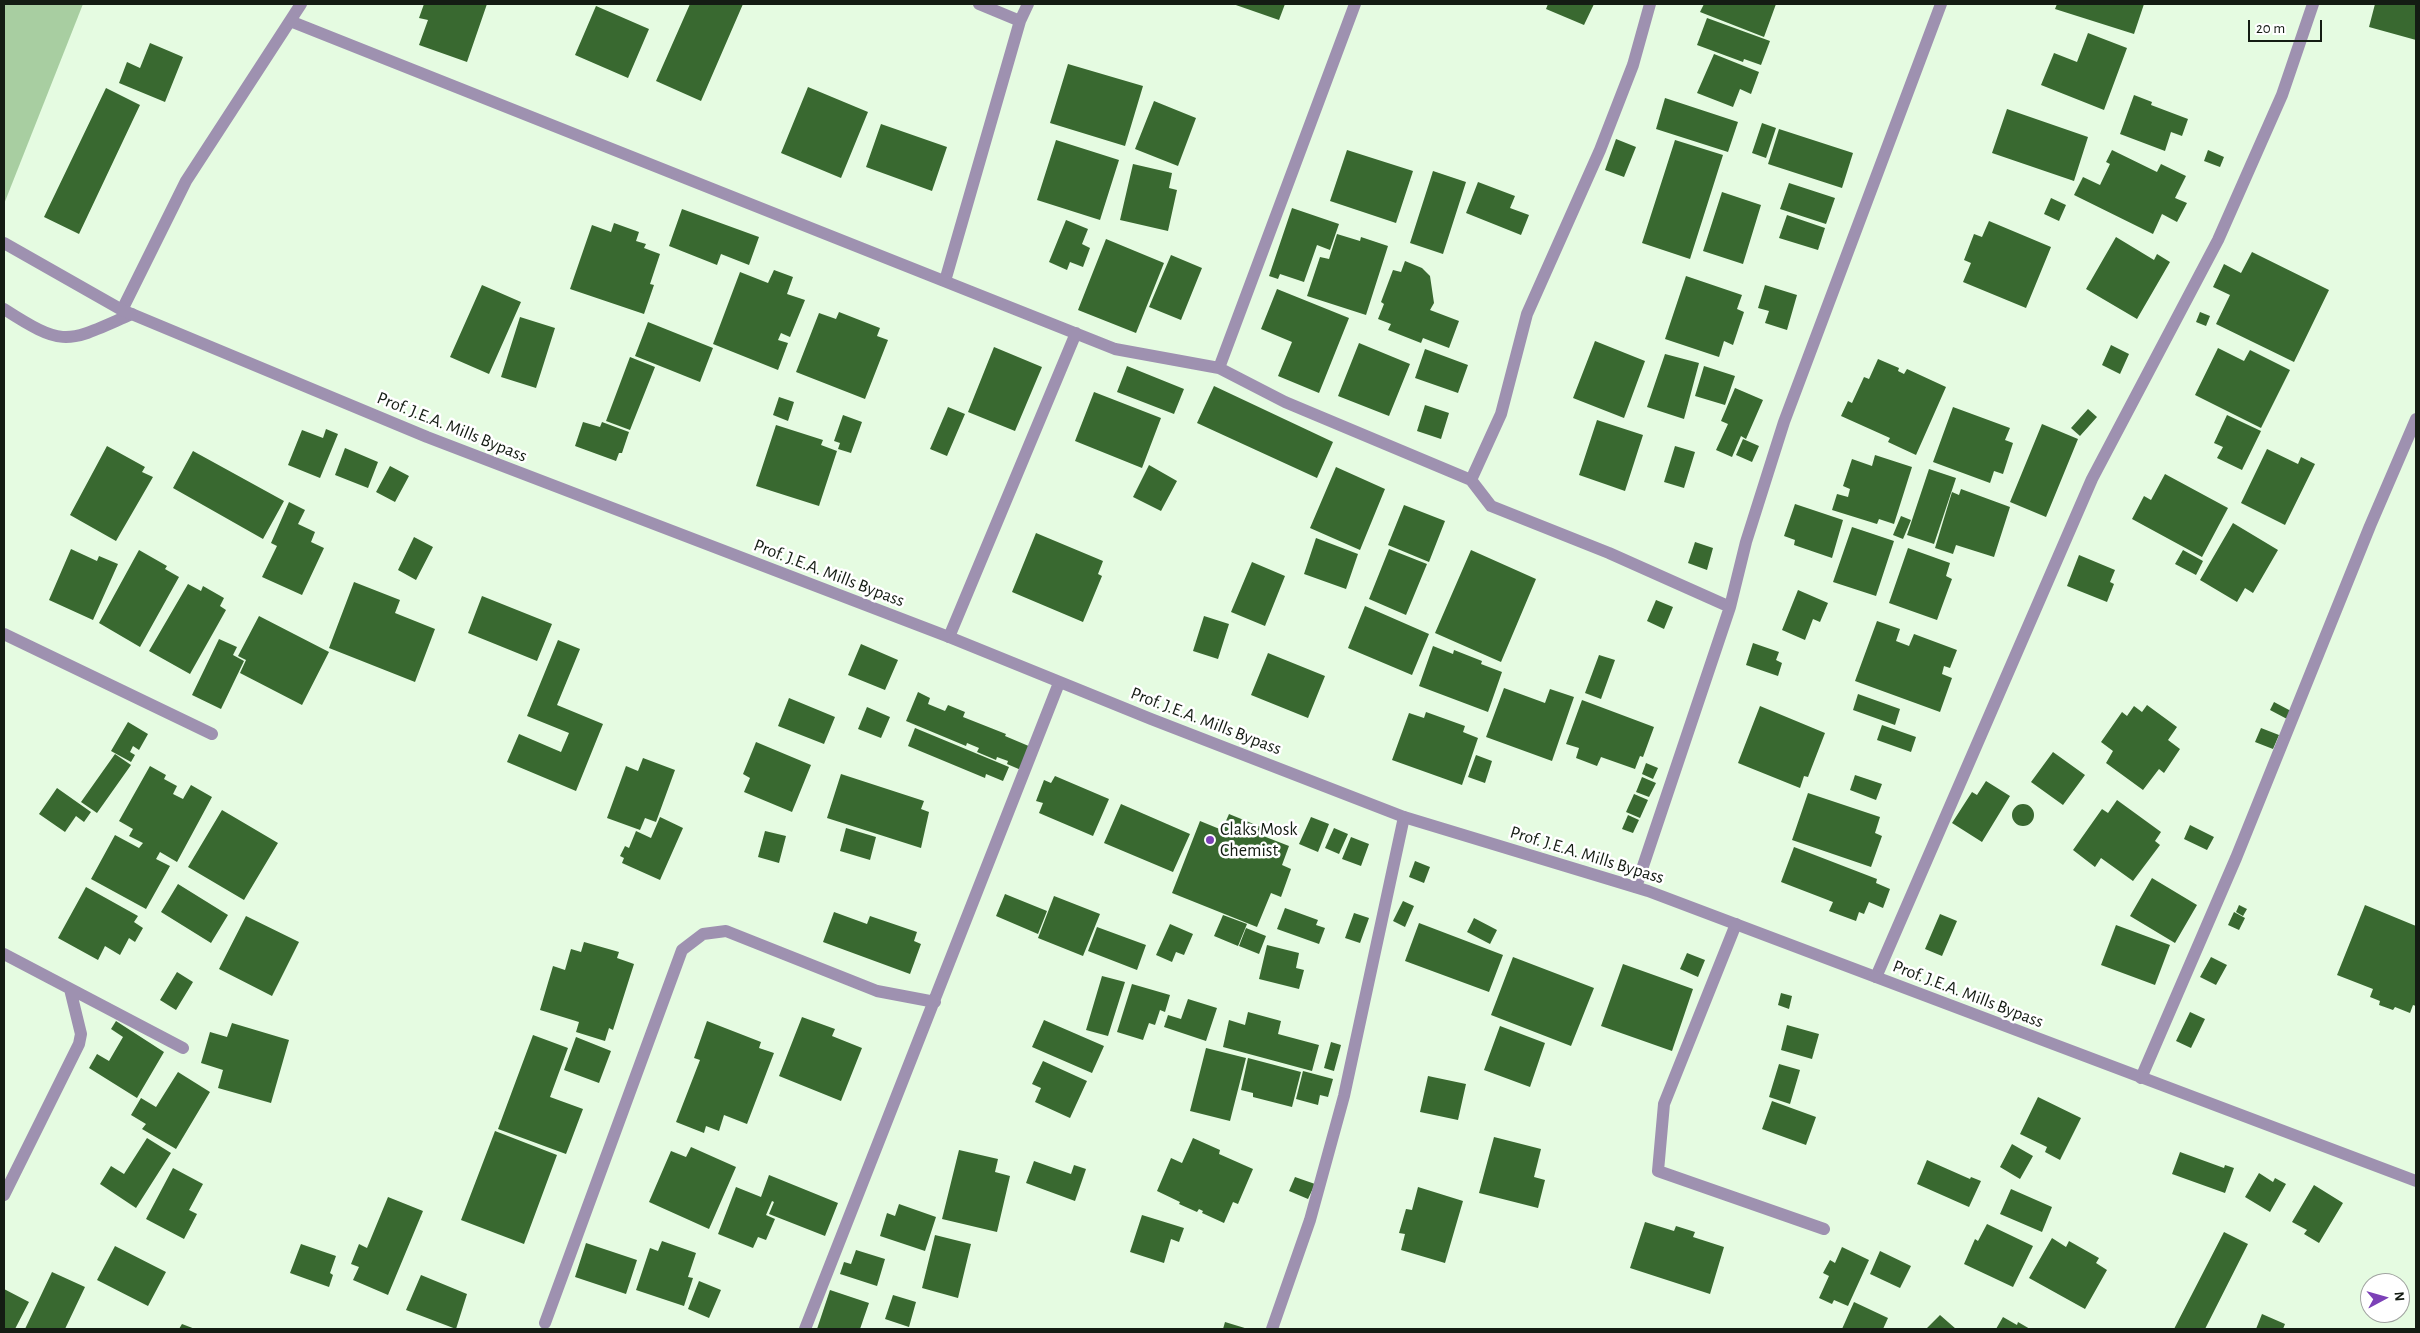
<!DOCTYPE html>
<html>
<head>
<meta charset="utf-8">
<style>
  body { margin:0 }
  #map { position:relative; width:2420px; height:1333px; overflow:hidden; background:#e5fbe1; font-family:"Alegreya Sans",sans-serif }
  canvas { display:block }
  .frame { position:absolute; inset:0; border:5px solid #141c13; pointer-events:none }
  .north { position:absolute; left:2360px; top:1273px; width:50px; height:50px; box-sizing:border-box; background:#fff; border:1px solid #a1a4a1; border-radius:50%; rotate:84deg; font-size:14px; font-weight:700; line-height:20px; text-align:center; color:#141c13 }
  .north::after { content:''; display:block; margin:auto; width:18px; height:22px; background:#7c41b7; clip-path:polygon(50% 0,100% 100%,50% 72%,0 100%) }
  .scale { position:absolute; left:2248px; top:20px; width:74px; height:22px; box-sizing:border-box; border:2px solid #141c13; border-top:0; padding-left:6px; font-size:15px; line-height:18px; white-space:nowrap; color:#141c13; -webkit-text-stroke:4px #fff; paint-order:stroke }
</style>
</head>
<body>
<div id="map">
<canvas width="2420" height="1333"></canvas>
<div class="frame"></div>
<div class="north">N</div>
<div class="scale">20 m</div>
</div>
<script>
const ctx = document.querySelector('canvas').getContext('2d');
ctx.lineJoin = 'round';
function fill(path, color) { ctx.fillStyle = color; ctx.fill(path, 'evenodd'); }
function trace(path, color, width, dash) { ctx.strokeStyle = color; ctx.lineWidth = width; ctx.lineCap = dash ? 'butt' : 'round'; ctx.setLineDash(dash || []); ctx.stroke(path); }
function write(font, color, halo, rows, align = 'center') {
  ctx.font = font + ' "Alegreya Sans",sans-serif'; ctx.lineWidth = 5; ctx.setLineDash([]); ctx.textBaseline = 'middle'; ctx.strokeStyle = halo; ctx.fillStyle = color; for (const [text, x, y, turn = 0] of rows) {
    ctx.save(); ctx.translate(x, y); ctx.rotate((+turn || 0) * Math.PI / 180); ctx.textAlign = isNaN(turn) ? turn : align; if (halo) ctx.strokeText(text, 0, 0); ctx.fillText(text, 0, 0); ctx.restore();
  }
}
fill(new Path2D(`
  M4 4H83L4 204Z`), '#a8cea1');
fill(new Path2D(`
  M424 4H487L467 62 419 45 428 20 419 18Z
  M690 4H743L701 101 656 81Z
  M1233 4H1285L1279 20Z
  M1548 4H1594L1584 25 1546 9Z
  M1704 4H1776L1764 37 1700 12Z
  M2057 4H2144L2134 34 2055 9Z
  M2375 4H2416V40L2369 27Z
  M596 6 649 29 628 78 575 55Z
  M1707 18 1770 41 1761 65 1744 59 1743 62 1697 45Z
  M2088 33 2127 48 2104 110 2041 85 2054 53 2077 62Z
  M150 43 183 57 165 102 119 83 127 62 140 68Z
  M1714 54 1759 72 1751 94 1740 89 1733 107 1697 93Z
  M1068 64 1143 86 1125 146 1050 123Z
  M808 87 868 112 841 178 781 153Z
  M106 88 140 105 79 234 44 217Z
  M2134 95 2152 102 2151 105 2188 119 2182 136 2171 132 2165 151 2120 134Z
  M1665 98 1738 122 1728 152 1656 129Z
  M1154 101 1196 118 1178 166 1135 149Z
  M2007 109 2088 137 2074 181 1992 153Z
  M1762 123 1776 128 1766 158 1752 153Z
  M881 124 947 147 932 191 866 167Z
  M1779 129 1853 153 1842 188 1768 164Z
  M1616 139 1636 147 1624 177 1605 170Z
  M1056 140 1119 160 1100 220 1037 200Z
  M1675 140 1723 155 1690 259 1642 243Z
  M1347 150 1413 171 1396 223 1330 201Z
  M2112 150 2157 172 2161 164 2186 176 2175 198 2187 203 2177 222 2162 214 2153 234 2074 195 2083 177 2100 185 2110 164 2106 162Z
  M2208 150 2224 157 2220 167 2204 161Z
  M1133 164 1172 173 1169 188 1177 190 1168 231 1120 220Z
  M1433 171 1466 182 1443 254 1410 243Z
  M1478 182 1515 196 1510 208 1529 215 1521 235 1466 213Z
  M1789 183 1835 198 1826 224 1780 209Z
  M1722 192 1761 205 1743 264 1703 251Z
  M2051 198 2066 205 2059 221 2044 214Z
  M1292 208 1339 224 1330 250 1317 245 1304 282 1280 274 1278 279 1269 276Z
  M682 209 759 237 749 265 721 254 717 265 669 246Z
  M1787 215 1825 228 1818 250 1779 238Z
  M1066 220 1088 229 1082 244 1090 248 1083 267 1070 262 1067 270 1049 262Z
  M1989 221 2051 247 2026 308 1963 282 1971 263 1964 260 1974 234 1982 237Z
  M614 223 639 232 636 241 646 244 644 248 660 254 650 284 654 285 644 314 570 289 592 225 611 232Z
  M1337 234 1360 241 1361 237 1388 246 1366 315 1307 296 1320 257 1329 259Z
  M2116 237 2154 260 2157 254 2170 262 2137 319 2086 289Z
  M1106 239 1164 263 1136 333 1078 310Z
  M2252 252 2329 290 2294 362 2216 324 2230 295 2213 287 2224 264 2241 273Z
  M1171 255 1202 268 1181 320 1149 307Z
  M1405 261 1422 268 1430 276 1434 303 1430 310 1459 321 1449 348 1423 338 1421 343 1388 330 1391 324 1378 319 1384 304 1381 302 1393 270 1401 272Z
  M774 270 793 277 787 294 805 300 790 337 781 333 778 340 788 343 778 370 713 344 740 272 768 283Z
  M1686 276 1742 295 1737 309 1744 312 1733 345 1724 341 1719 357 1665 339Z
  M482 285 521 302 489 374 450 357Z
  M1765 285 1797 295 1787 330 1765 323 1769 311 1758 308Z
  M1277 289 1349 318 1319 393 1278 376 1292 342 1261 329Z
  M839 312 880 328 877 336 888 340 865 399 796 372 819 313 836 319Z
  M2200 312 2210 316 2206 326 2196 322Z
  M520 317 555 328 536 388 501 377Z
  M648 322 713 348 700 382 635 356Z
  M1595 341 1645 361 1624 418 1573 398Z
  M1359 343 1410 364 1389 416 1338 396Z
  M2111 345 2129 354 2120 374 2102 365Z
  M994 347 1042 367 1015 431 968 412Z
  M2218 348 2244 361 2250 350 2290 370 2261 428 2195 395Z
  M1425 349 1468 365 1458 393 1415 378Z
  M1665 354 1699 363 1684 419 1647 407Z
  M630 357 655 367 630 430 606 421Z
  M1878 359 1899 368 1898 371 1904 374 1907 369 1946 387 1916 455 1888 442 1890 438 1841 416 1848 401 1852 403 1864 377 1869 379Z
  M1127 366 1184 389 1174 414 1117 392Z
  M1704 366 1735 376 1725 405 1695 396Z
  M1214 386 1333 442 1317 478 1197 423Z
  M1735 388 1763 400 1746 439 1741 436 1732 457 1716 450 1728 424 1721 421Z
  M1094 392 1161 418 1142 468 1075 441Z
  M779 397 794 402 788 421 773 415Z
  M1425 405 1449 413 1441 439 1417 431Z
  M948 407 965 414 947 456 930 449Z
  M1953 407 2010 428 2005 440 2013 443 2003 474 1994 471 1990 483 1933 462Z
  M2088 409 2097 417 2080 436 2071 428Z
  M843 415 862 422 851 453 838 449 840 443 834 441Z
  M2227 415 2261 431 2242 470 2217 458 2223 447 2214 443Z
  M1597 420 1643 435 1625 491 1579 475Z
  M583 422 600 427 602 422 629 432 622 453H619L616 461 575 446Z
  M2042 424 2078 439 2046 517 2010 502Z
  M776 425 823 440 821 445 837 451 819 506 756 486Z
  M326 429 338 434 320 478 288 465 302 430 323 438Z
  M1743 439 1759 446 1752 462 1736 455Z
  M107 446 145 467 142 472 153 477 116 541 70 515Z
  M1675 446 1695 452 1684 488 1664 482Z
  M345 448 378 462 368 488 335 475Z
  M2267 449 2298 464 2301 457 2315 464 2285 525 2241 503Z
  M193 451 284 501 263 539 173 488Z
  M1875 455 1912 467 1894 524 1879 519 1877 524 1832 510 1837 494 1848 497 1850 489 1843 486 1852 459 1872 466Z
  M1149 465 1177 481 1161 511 1133 497Z
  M390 466 409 476 395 502 376 492Z
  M1336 467 1385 489 1360 550 1310 528Z
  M1929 469 1956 478 1934 544 1907 535Z
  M2165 474 2228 508 2202 557 2132 519 2144 496 2151 500Z
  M1961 489 2010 507 1994 557 1956 545 1953 554 1935 548 1952 492 1959 495Z
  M289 502 305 510 298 524 315 532 311 542 324 548 302 595 262 577 277 546 271 543Z
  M1795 504 1843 520 1832 558 1794 545 1795 540 1784 536Z
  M1404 505 1445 521 1429 562 1388 545Z
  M1901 516 1911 520 1903 539 1893 535Z
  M2233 523 2278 550 2253 593 2245 588 2237 602 2200 580Z
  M1852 527 1894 541 1876 596 1833 582Z
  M1036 533 1103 561 1098 574 1102 576 1083 622 1012 592Z
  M414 537 433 547 416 580 398 570Z
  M1316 538 1358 554 1346 589 1304 574Z
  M1695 542 1713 548 1707 570 1688 563Z
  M1908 548 1950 563 1946 576 1952 579 1937 620 1889 603Z
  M71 549 97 561 99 556 118 564 93 620 49 600Z
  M1389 549 1427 564 1406 615 1369 599Z
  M139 550 167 566 165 569 179 577 140 647 99 623Z
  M1471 550 1536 579 1501 662 1435 633Z
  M2183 550 2203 561 2196 575 2175 564Z
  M2079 555 2115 570 2110 582 2114 584 2107 602 2067 586Z
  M1252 562 1285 576 1265 626 1231 612Z
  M354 582 400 600 395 613 435 629 415 682 329 648Z
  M188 584 201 591 203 586 224 598 220 606 226 610 190 674 149 651Z
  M1798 590 1828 603 1820 622 1813 619 1805 640 1782 630Z
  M482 596 552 624 537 661 468 633Z
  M1656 600 1673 607 1664 629 1647 621Z
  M1365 606 1429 634 1412 675 1348 648Z
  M259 616 329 652 302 705 240 673 246 660 238 656Z
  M1204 616 1229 624 1218 659 1193 651Z
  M1877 621 1900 629 1896 641 1909 646 1914 634 1957 650 1950 668 1944 666 1942 674 1952 678 1940 712 1855 681Z
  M219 639 237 647 233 655 244 661 221 709 192 695Z
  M558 640 580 649 557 705 603 724 576 791 507 762 519 734 561 752 569 733 527 716Z
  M1753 643 1779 652 1776 660 1782 663 1778 676 1746 665Z
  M861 644 898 660 885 690 848 675Z
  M1433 646 1453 654 1454 650 1482 661 1481 664 1502 672 1488 712 1419 686Z
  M1268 653 1325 676 1308 718 1251 695Z
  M1599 655 1615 660 1601 699 1585 693Z
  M1504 688 1545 703 1550 689 1574 697 1552 761 1486 737Z
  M918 692 930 698 928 704 945 711 948 705 965 712 963 717 1006 734 1005 736 1031 747 1021 770 1007 764 1008 761 997 757 996 760 977 752 979 748 967 743 966 746 906 721Z
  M1858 694 1900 709 1895 725 1853 710Z
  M789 698 835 717 824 744 778 726Z
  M1582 700 1654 727 1643 757 1640 756 1635 769 1601 757 1597 766 1576 758 1579 748 1566 744Z
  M2274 702 2291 711 2287 719 2270 710Z
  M2147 705 2177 727 2168 740 2180 749 2164 773 2159 769 2143 790 2106 763 2113 751 2101 742 2122 712 2127 716 2134 706 2142 712Z
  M1760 706 1825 733 1808 777 1804 776 1800 788 1738 763Z
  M867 707 890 717 881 738 858 729Z
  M1426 712 1465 726 1463 732 1478 738 1462 785 1392 760 1409 713 1424 718Z
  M128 722 148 734 139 750 133 746 130 752 135 755 131 762 111 751Z
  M1882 725 1916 737 1911 752 1877 740Z
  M915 728 1009 767 1003 781 986 774 985 778 908 746Z
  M2261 728 2279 735 2273 749 2255 742Z
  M756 742 811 765 792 812 744 792 750 778 743 774Z
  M2053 752 2085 775 2063 805 2031 782Z
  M115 754 131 765 97 813 81 802Z
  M1476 755 1492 761 1485 783 1468 777Z
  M643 758 675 770 656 822 645 818 640 830 607 818 626 766 638 771Z
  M1646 763 1658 768 1653 779 1642 774Z
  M150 766 166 775 164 779 177 786 173 794 183 799 191 785 212 797 177 862 160 852 156 859 170 866 146 909 91 879 115 835 139 848 143 843 129 836 133 829 119 821Z
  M841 774 924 801 921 809 929 812 921 848 827 818Z
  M1855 775 1882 784 1876 800 1850 790Z
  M1055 776 1109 799 1093 836 1039 813 1043 803 1036 801 1044 780 1051 783Z
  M1642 777 1656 783 1649 797 1636 792Z
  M1986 781 2010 796 1982 842 1952 823 1972 792 1977 795Z
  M57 788 91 812 84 822 76 816 65 832 39 814Z
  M1808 793 1880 817 1875 833 1882 836 1871 867 1792 840Z
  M1634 794 1648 800 1640 818 1626 812Z
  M2117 800 2161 832 2155 841 2160 845 2133 881 2101 858 2095 867 2073 850 2102 809 2108 813Z
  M2012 815a11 11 0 1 1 22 0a11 11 0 1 1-22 0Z
  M1121 804 1190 834 1173 872 1104 843Z
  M222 810 278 843 244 900 188 867Z
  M1229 814 1261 827 1258 834 1289 846 1282 865 1291 869 1281 897 1271 893 1257 927 1172 893 1200 821 1222 830Z
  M1628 815 1639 820 1633 833 1622 829Z
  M660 817 683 828 660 880 622 863 624 858 620 856 625 846 629 848 636 831 651 838Z
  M1311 817 1329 824 1318 852 1299 844Z
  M2190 825 2214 837 2207 850 2184 839Z
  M846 828 876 837 870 860 840 851Z
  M1334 828 1348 834 1339 854 1325 848Z
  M765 831 786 836 779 863 758 857Z
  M1351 837 1369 844 1361 866 1342 859Z
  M1794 847 1877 879 1876 883 1890 889 1883 908 1869 902 1864 914 1859 912 1856 921 1829 911 1833 902 1781 882Z
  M1415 861 1430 867 1424 883 1409 877Z
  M2152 878 2197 905 2175 943 2130 916Z
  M178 884 228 915 211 943 161 912Z
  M86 887 138 916 134 922 143 928 135 942 129 938 120 955 105 946 98 960 58 938Z
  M1005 894 1047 911 1038 934 996 916Z
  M1054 896 1100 914 1083 956 1038 938Z
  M1403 901 1414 906 1405 927 1393 921Z
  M2239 905 2247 909 2243 916 2236 912Z
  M2365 905 2416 926V1006L2413 1005 2410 1013 2395 1007 2393 1010 2379 1005 2380 1001 2370 997 2373 989 2337 975Z
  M1285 908 1318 920 1316 925 1325 928 1319 944 1277 929Z
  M834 912 867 924 870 916 917 932 914 941 921 944 910 974 823 942Z
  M2234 912 2245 918 2239 930 2228 925Z
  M1354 913 1369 918 1360 943 1345 938Z
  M1940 914 1957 921 1942 956 1925 949Z
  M1223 915 1247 924 1238 946 1214 936Z
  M246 916 299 942 272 996 219 969Z
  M1474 918 1497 930 1490 944 1467 932Z
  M1419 923 1503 955 1489 992 1405 961Z
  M1170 924 1193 934 1184 955 1176 952 1172 962 1156 955Z
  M2116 925 2170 945 2155 985 2101 965Z
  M1097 927 1146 945 1137 970 1088 951Z
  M1246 928 1266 936 1259 954 1239 946Z
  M584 942 619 952 617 958 634 964 613 1030 609 1028 605 1041 576 1032 579 1022 540 1010 553 966 565 970 571 949 581 952Z
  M1267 945 1299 953 1296 968 1304 970 1299 989 1259 979Z
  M1687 953 1705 960 1698 977 1680 969Z
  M1513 957 1594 988 1571 1046 1491 1015Z
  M2211 957 2227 965 2216 985 2200 977Z
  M1623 964 1693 989 1672 1051 1601 1026Z
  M177 972 193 982 176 1010 160 1000Z
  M1102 976 1125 982 1108 1036 1086 1030Z
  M1132 984 1170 995 1165 1012 1160 1010 1155 1025 1149 1023 1143 1040 1117 1032Z
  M1781 993 1792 996 1789 1009 1778 1005Z
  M1188 999 1217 1008 1206 1041 1164 1027 1168 1015 1181 1019Z
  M1248 1012 1281 1021 1278 1034 1319 1045 1312 1071 1223 1047 1229 1020 1245 1025Z
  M2190 1012 2205 1019 2191 1048 2176 1041Z
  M802 1017 835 1029 832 1036 862 1048 841 1101 779 1076Z
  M1044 1020 1104 1046 1092 1073 1032 1047Z
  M116 1021 164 1052 137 1098 89 1068 97 1054 109 1061 123 1037 111 1029Z
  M707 1021 761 1042 759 1048 774 1053 747 1124 724 1115 719 1131 706 1126 704 1133 676 1122 700 1060 694 1058Z
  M232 1023 289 1040 271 1103 218 1088 223 1070 201 1063 210 1032 227 1037Z
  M1787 1025 1819 1034 1812 1059 1781 1050Z
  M1500 1026 1545 1043 1530 1087 1484 1070Z
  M533 1035 568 1048 550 1097 583 1109 566 1154 498 1129Z
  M576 1037 611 1051 599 1083 564 1070Z
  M1331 1042 1341 1045 1334 1071 1324 1068Z
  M1206 1048 1246 1058 1230 1121 1190 1111Z
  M1248 1058 1301 1072 1292 1107 1253 1097V1093L1241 1090Z
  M1043 1061 1087 1081 1070 1118 1035 1102 1041 1088 1032 1084Z
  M1779 1064 1800 1070 1790 1104 1769 1097Z
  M1303 1071 1333 1079 1328 1097 1320 1095 1318 1105 1296 1099Z
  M178 1072 210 1092 176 1149 142 1129 146 1124 131 1115 141 1098 156 1107Z
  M1428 1076 1466 1084 1458 1120 1420 1112Z
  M2038 1097 2081 1118 2060 1160 2045 1152 2047 1147 2020 1134Z
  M1772 1101 1816 1117 1806 1145 1762 1129Z
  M495 1131 557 1155 524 1244 461 1220Z
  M1494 1137 1541 1149 1534 1177 1545 1180 1538 1208 1479 1193Z
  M147 1138 171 1153 136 1208 100 1184 111 1166 124 1174Z
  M1193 1138 1220 1150 1219 1154 1253 1169 1238 1204 1233 1202 1224 1223 1202 1213 1203 1211 1199 1209 1197 1212 1179 1204 1180 1202 1157 1191 1171 1158 1182 1163Z
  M2012 1144 2033 1156 2020 1179 2000 1167Z
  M691 1147 736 1167 709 1229 649 1202 671 1151 686 1157Z
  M959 1150 998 1159 995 1172 1010 1176 997 1232 942 1219Z
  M2180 1152 2224 1168 2225 1165 2234 1168 2225 1193 2172 1174Z
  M1927 1160 1970 1179 1971 1177 1981 1181 1969 1207 1917 1184Z
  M1034 1161 1071 1174 1074 1165 1086 1169 1075 1201 1026 1183Z
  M173 1168 203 1184 189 1210 197 1214 184 1239 146 1219Z
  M2259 1173 2273 1182 2275 1178 2286 1184 2270 1212 2245 1197Z
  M769 1175 838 1203 825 1236 769 1214 774 1202 772 1201 766 1215 775 1219 766 1240 758 1237 753 1248 718 1234 736 1187 761 1197Z
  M1295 1177 1315 1184 1308 1199 1289 1191Z
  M2314 1185 2343 1203 2319 1243 2304 1234 2307 1230 2292 1222Z
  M1418 1187 1463 1201 1445 1263 1401 1250 1405 1234 1399 1233 1406 1209 1412 1210Z
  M2011 1189 2052 1207 2042 1232 2000 1214Z
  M388 1197 423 1211 388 1295 353 1280 359 1267 351 1264 359 1244 367 1248Z
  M899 1204 936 1217 925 1251 880 1236 887 1213 895 1216Z
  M1142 1215 1184 1228 1179 1242 1171 1239 1164 1263 1130 1252Z
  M1645 1222 1674 1231 1676 1226 1695 1232 1693 1237 1724 1247 1710 1294 1630 1268Z
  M1987 1224 2033 1246 2013 1287 1964 1264 1975 1239 1978 1241Z
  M2224 1232 2248 1244 2205 1329H2174Z
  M935 1235 971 1244 958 1298 922 1288Z
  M2052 1238 2066 1247 2069 1241 2099 1258 2096 1263 2107 1270 2085 1309 2029 1278Z
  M662 1241 696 1253 688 1277 693 1278 684 1306 636 1290 650 1248 658 1251Z
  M586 1243 637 1260 626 1294 575 1277Z
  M301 1244 336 1256 330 1273 333 1275 329 1287 290 1273Z
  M115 1246 166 1272 148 1306 97 1280Z
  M1842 1247 1869 1260 1848 1306 1834 1300 1832 1304 1819 1298 1829 1276 1823 1273 1830 1260 1835 1263Z
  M856 1250 885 1259 877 1286 840 1274 844 1262 851 1264Z
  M1880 1251 1911 1266 1900 1288 1870 1274Z
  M52 1272 85 1287 65 1329H25Z
  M421 1275 467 1294 456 1329 406 1310Z
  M699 1281 721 1290 709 1318 688 1309Z
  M4 1289 29 1302 15 1329H4Z
  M830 1290 869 1303 860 1329H817Z
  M893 1295 916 1302 909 1327 885 1319Z
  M1854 1302 1888 1318 1883 1329H1842Z
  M2262 1314 2285 1324 2283 1329H2256Z
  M1940 1315 1956 1329H1926Z
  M2003 1317 2017 1325 2018 1322 2030 1329H1996Z
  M1225 1322 1248 1329H1223Z
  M182 1324 195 1329H179Z`), '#396930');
trace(new Path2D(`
  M979 4 1020 21
  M290 21 1115 349 1219 368 1285 402 1471 480 1491 506 1609 553 1730 607
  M945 281 1020 21 1028 4
  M4 309C66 349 67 342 132 314
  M122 310 186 181 301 4
  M1219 368 1355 4
  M1471 480 1501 414 1527 314 1600 150 1633 65 1650 4
  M4 634 212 734
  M949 637 1076 333
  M1636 887 1730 607 1746 542 1784 422 1941 4
  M1736 924 1664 1104 1658 1171 1824 1229
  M4 954 183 1048
  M1876 977 2092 479 2218 240 2282 95 2313 4
  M2141 1078 2236 858 2370 526 2416 419
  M4 1195 79 1044 81 1034 70 989
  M545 1323 682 950 703 934 726 931 877 991 935 1002
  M805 1329 1059 683
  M1272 1329 1310 1220 1344 1096 1404 817`), '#9e91b0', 12);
trace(new Path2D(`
  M4 243 122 310 427 437 949 637 1151 719 1404 817 1648 891 2416 1181`), '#9e91b0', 12);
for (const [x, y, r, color] of [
  [1210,840,5,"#7c41b7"]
]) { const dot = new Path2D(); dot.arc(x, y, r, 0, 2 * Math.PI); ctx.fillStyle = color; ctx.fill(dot); trace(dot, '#fff', 2); }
write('18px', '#141c13', '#fff', [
  ["Prof. J.E.A. Mills Bypass",452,427,22],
  ["Prof. J.E.A. Mills Bypass",829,573,21],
  ["Prof. J.E.A. Mills Bypass",1206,721,21],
  ["Prof. J.E.A. Mills Bypass",1587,855,17],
  ["Prof. J.E.A. Mills Bypass",1968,994,21]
]);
write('18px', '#141c13', '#fff', [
  ["Claks Mosk",1220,830],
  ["Chemist",1220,851]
], 'left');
</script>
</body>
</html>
